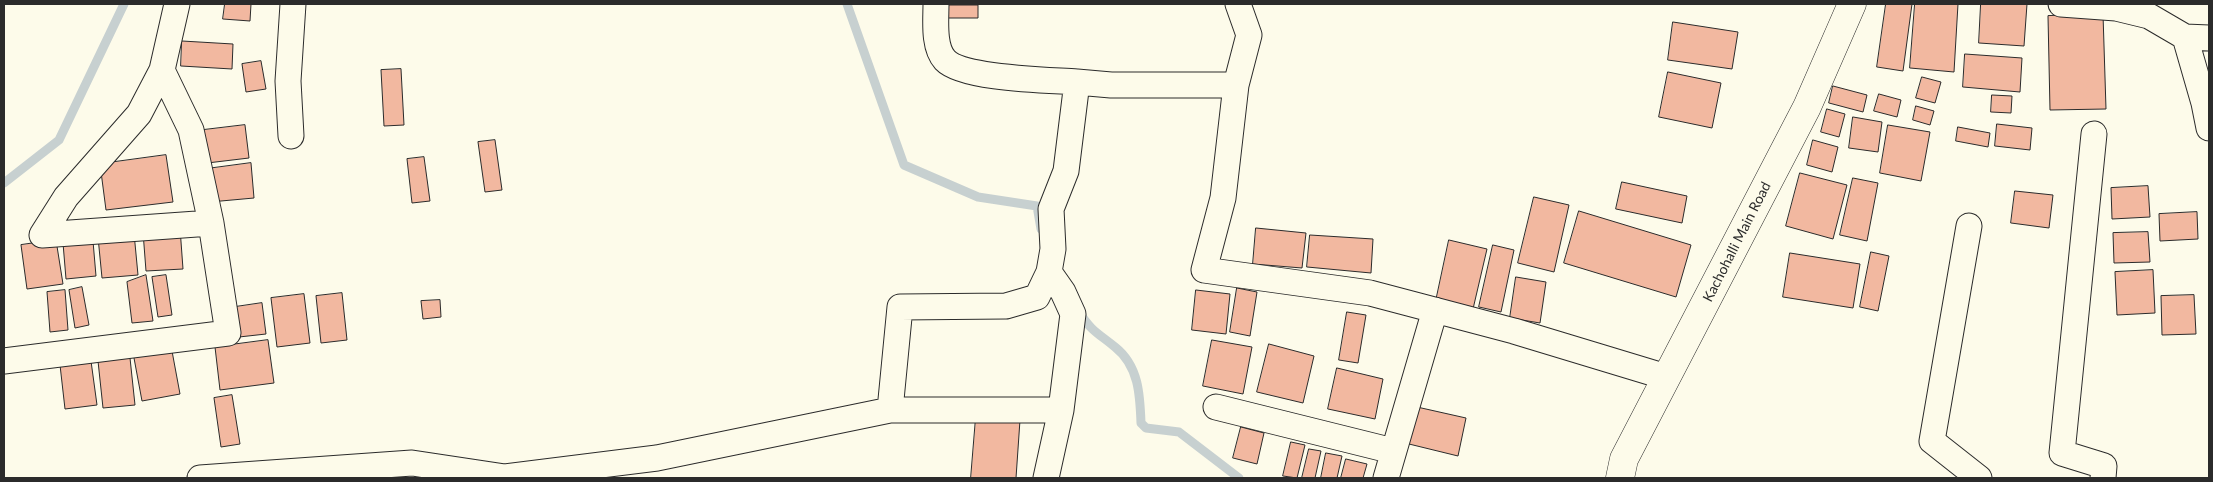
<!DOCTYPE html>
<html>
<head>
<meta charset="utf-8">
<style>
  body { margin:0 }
  #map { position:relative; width:2213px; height:482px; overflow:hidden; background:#fdfbea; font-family:Lato,sans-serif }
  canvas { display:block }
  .frame { position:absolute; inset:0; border:5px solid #2b2b2b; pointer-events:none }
</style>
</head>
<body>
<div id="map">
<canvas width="2213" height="482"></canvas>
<div class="frame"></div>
</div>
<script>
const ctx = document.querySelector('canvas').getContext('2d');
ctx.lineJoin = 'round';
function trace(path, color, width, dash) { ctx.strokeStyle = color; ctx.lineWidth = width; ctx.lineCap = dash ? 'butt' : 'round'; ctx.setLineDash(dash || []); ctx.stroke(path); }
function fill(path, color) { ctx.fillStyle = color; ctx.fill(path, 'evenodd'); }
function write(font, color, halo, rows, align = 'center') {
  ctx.font = font + ' Lato,sans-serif'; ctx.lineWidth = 4; ctx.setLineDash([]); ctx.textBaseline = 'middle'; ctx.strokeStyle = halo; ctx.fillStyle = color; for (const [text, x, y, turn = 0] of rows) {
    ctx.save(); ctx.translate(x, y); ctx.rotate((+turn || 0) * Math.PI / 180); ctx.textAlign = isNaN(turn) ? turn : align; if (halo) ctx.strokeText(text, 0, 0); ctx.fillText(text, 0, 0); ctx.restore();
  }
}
trace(new Path2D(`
  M847 4 904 165 978 197 1037 206 1041 229
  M4 183 59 140 124 4
  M1079 312C1092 332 1098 333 1115 347 1139 366 1140 395 1141 423L1146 428 1179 432 1239 478`), '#c7d0d0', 9);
const building = new Path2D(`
  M225 4H251L250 21 223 19Z
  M1886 4H1912L1903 71 1877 67Z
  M1915 4H1958L1954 72 1910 68Z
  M1981 4H2027L2024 46 1979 43Z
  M948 5H978V18H948Z
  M2103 14 2106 109 2050 110 2048 16Z
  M1673 22 1738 32 1732 69 1668 60Z
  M182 41 233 44 232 69 181 66Z
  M1965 54 2022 58 2020 92 1963 87Z
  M261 61 266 89 246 92 242 64Z
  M401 69 404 125 384 126 381 70Z
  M1668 72 1721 83 1712 128 1659 117Z
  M1922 77 1941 82 1935 103 1916 98Z
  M1833 86 1867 95 1863 112 1829 103Z
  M1879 94 1901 100 1897 117 1874 111Z
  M1992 95 2012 96 2011 113 1991 112Z
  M1916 106 1934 111 1930 125 1913 120Z
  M1827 109 1845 114 1839 137 1821 132Z
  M1853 117 1882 122 1878 152 1849 148Z
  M1997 124 2032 128 2030 150 1995 146Z
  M245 125 249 158 199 164 195 131Z
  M1888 125 1930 132 1921 181 1880 173Z
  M1958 127 1990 133 1988 147 1956 141Z
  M495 140 502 190 485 192 478 142Z
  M1813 140 1838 147 1832 172 1807 165Z
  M166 155 173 202 106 210 100 164Z
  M424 157 430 201 412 203 407 159Z
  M251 163 254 198 210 202 206 169Z
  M1800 173 1847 185 1833 239 1786 226Z
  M1853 178 1878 183 1867 241 1840 235Z
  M1622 182 1687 196 1682 223 1616 209Z
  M2148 186 2150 217 2112 219 2111 188Z
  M2015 191 2053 195 2049 228 2011 223Z
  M1534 197 1569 205 1554 272 1518 263Z
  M1579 211 1691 245 1676 297 1564 263Z
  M2197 212 2198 239 2160 241 2159 214Z
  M180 228 183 269 146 271 143 232Z
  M1256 228 1306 233 1302 268 1253 264Z
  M2148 232 2150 262 2114 263 2113 233Z
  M134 233 138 275 102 278 98 237Z
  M1310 235 1373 239 1371 273 1307 267Z
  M56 240 63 284 27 289 21 245Z
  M1449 240 1487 249 1473 309 1436 301Z
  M93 241 96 276 66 279 63 243Z
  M1493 245 1514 250 1501 312 1479 307Z
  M1871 252 1889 256 1878 311 1860 307Z
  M1790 253 1860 264 1853 308 1783 297Z
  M2153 270 2155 313 2117 315 2115 272Z
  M146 275 153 321 132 323 127 282Z
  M166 275 172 315 158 317 152 277Z
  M1516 277 1546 282 1540 323 1510 318Z
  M82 287 89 325 75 328 69 290Z
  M1237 288 1257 292 1250 336 1230 332Z
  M65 290 68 330 50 332 47 292Z
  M1196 290 1230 294 1226 334 1192 330Z
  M342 293 347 340 321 343 316 296Z
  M304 294 310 343 277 347 271 298Z
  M2194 295 2196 334 2162 335 2161 296Z
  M440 300 441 317 423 319 421 301Z
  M262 303 266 334 239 337 235 307Z
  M1347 312 1366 315 1358 363 1339 360Z
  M268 340 274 383 220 390 215 347Z
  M1212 340 1252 347 1243 394 1203 386Z
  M1269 344 1314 356 1303 403 1257 392Z
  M172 351 180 394 142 401 134 358Z
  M130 358 135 405 103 408 98 361Z
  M91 361 97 405 65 409 60 365Z
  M1337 368 1383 379 1375 419 1328 409Z
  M232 395 240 444 221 447 214 398Z
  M1417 407 1466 418 1458 456 1409 444Z
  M976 417 1020 420 1016 478H971Z
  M1241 427 1264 433 1257 464 1233 458Z
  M1291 442 1305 445 1297 478 1283 476Z
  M1309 449 1321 451 1315 478H1302Z
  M1326 453 1342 456 1337 478H1321Z
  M1346 459 1367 464 1363 478H1341Z`);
fill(building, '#f2b8a0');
trace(building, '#2b2b2b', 1);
const minor = new Path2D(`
  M936 4C936 20 933 47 945 60 963 79 1049 80 1077 82
  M1238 4 1249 35 1236 85 1223 198 1204 270 1370 293 1514 331 1666 377
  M2061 4 2116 8 2149 16 2185 37 2204 103 2209 128
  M2185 37 2209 38
  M162 70 139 114 66 197 42 235 211 223
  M2094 134 2062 453 2104 466 2103 478
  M291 136 288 81 293 4
  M1969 226 1932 441 1979 478
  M4 361 228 333 211 223 191 130 162 70 177 4
  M1216 407 1393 451
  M890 410 900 307 1006 306 1037 297 1049 272 1053 249 1051 209 1066 171 1077 82 1111 85H1236
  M200 478 412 463 505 477 657 458 890 410H1061
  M1046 478 1061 410 1073 314 1063 292 1049 272
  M1386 478 1435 310`);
const tertiary = new Path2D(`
  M1620 478 1624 459 1807 107 1852 4`);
trace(minor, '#2b2b2b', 27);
trace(tertiary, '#2b2b2b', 29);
trace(minor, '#fdfbea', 25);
trace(tertiary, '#fdfbea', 28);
write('14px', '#2b2b2b', '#fdfbea', [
  ["Kachohalli Main Road",1737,242,-63]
]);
</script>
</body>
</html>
